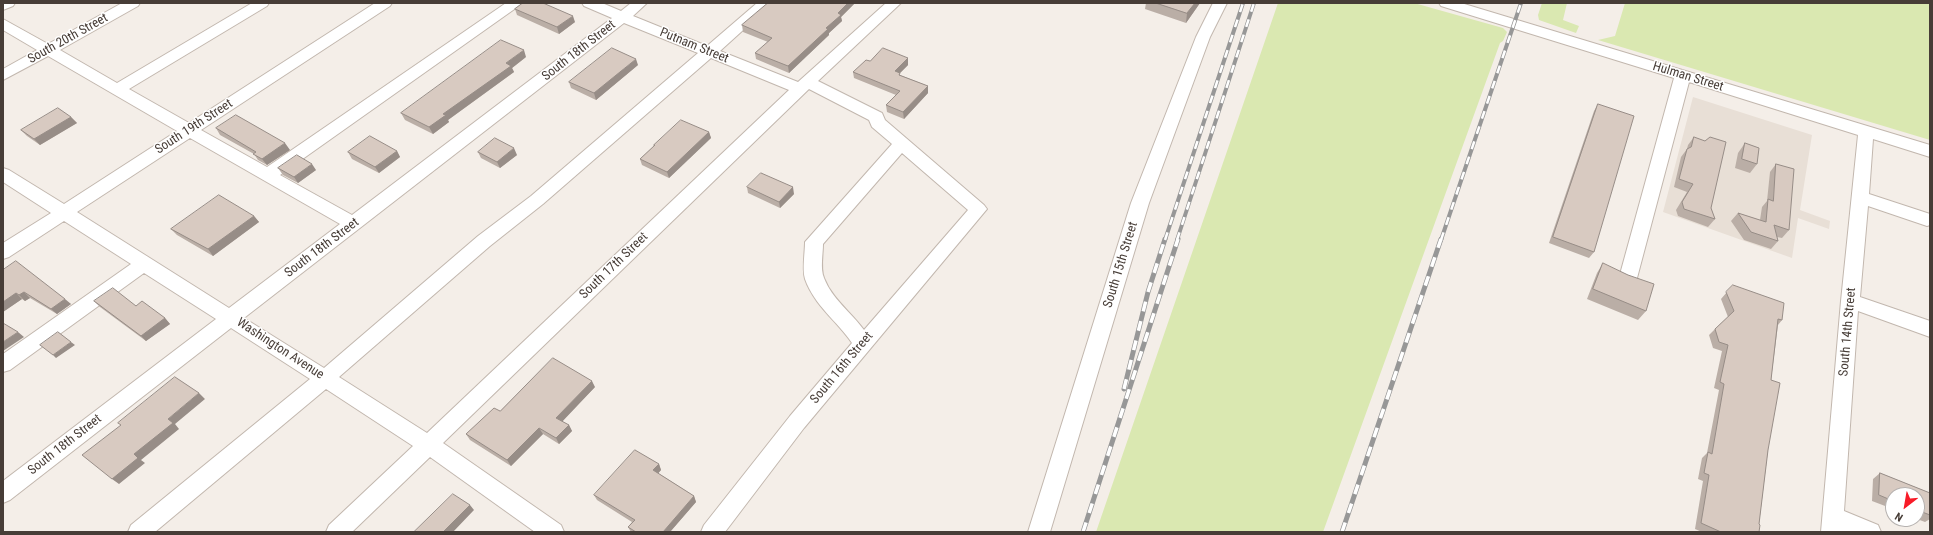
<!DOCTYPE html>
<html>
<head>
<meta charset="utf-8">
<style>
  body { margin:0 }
  #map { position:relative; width:1933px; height:535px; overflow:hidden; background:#f4eee8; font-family:"Roboto Condensed",sans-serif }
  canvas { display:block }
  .frame { position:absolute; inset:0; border:4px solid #473d37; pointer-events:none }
  .north { position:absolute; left:1885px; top:487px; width:40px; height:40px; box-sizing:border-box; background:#fff; border:1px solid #b5b1af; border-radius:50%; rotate:211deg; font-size:11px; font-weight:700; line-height:16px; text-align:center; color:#473d37 }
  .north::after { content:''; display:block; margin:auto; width:14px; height:18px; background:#f81b28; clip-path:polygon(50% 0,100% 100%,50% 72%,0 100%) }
</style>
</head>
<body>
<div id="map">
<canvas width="1933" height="535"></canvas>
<div class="frame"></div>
<div class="north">N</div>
</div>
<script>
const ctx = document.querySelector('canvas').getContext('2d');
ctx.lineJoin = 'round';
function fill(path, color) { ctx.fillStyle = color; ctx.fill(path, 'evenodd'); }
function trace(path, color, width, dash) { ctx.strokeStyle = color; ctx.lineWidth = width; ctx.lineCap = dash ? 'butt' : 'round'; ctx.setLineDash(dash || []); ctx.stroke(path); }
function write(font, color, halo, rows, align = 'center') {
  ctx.font = font + ' "Roboto Condensed",sans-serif'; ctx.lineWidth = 3; ctx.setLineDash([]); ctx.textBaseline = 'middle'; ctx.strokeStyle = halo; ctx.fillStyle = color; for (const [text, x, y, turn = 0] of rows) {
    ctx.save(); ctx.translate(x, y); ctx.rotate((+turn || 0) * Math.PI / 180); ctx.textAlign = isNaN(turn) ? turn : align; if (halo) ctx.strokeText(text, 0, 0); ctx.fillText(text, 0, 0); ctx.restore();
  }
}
fill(new Path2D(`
  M1693 97 1812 135 1800 210 1830 221 1829 229 1798 218 1792 258 1663 212Z`), '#e8dfd6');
fill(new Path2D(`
  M1278 3H1414L1503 28 1507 32 1503 41 1500 43 1323 532H1096Z
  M1542 3H1567L1563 20 1579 26 1576 33 1539 20 1538 15Z
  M1625 3H1930V140L1598 40 1615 36Z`), '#dae8b1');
const minor = new Path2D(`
  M3 3H15L13 6 3 10Z
  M122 3H140L138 6 60 50 117 83 252 3H269L267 6 129 89 189 123 375 3H392L390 6 201 130 267 167 506 3H523L280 175 352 215 612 18 584 6 582 3H602L621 11 631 3H647L633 16 707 46 757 3H773L720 51 798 82 886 3H901L818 81 882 113 885 120 984 205 987 209 804 428 725 532H701L704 525 790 416 852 343C838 322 814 305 805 279 802 269 805 253 805 242L892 144 872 127 869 120 809 89 443 443 561 525 564 532H535L430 457 352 532H326L329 525 413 446 326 389 155 532H128L131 525 310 379 231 328 10 500 3 503V481L216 319 144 273 10 370 3 372V354L131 264 64 221 9 257 3 259V243L51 213 3 182V168L9 170 64 204 177 131 48 56 3 80V69L37 50 3 30V19L48 44ZM624 23 698 53 531 196 478 236 324 368 244 318ZM711 58 789 90 427 433 339 377 490 246 543 204ZM190 138 340 224 229 308 77 212ZM902 153 968 210 864 330C851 312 832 299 824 278 820 269 823 254 823 244Z
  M1213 3H1227L1210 37 1149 203 1050 532H1028L1131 203 1196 37Z
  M1439 3H1461L1930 145V157L1873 139 1869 194 1930 214V225L1927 226 1868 206 1860 297 1930 321V337L1858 311 1844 511 1878 525 1881 532H1821L1841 301 1858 135 1689 82 1637 278 1634 283 1628 285 1622 283 1619 278 1674 78 1441 6Z`);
trace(minor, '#c2b7ae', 2);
fill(minor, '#fff');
const railFar1 = new Path2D(`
  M1165 240 1243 3
  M1177 240 1254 3
  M1441 240 1521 3`);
const rail = new Path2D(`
  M1124 389 1148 292 1165 239
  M1083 532 1178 239
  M1342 532 1441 239`);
trace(railFar1, '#979797', 4);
trace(rail, '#979797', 5);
trace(railFar1, '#fff', 2.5, [8]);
trace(rail, '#fff', 3.5, [10]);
fill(new Path2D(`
  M768 3H855L841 17 842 21 829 33V35L789 73 756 59 755 53 768 42 743 32 742 25Z
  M1146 3H1200L1186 23 1145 9Z
  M515 9 575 22 559 34 517 15Z
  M526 57 512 68 514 72 448 120 449 122 433 134 405 120 401 113Z
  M908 58V65L900 73V75L928 86V93L904 119 887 112 886 105 896 95 854 78 853 72 870 61Z
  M638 65 596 100 571 88 569 82Z
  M1598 104 1594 252 1589 258 1549 243 1594 111Z
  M71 117 77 123 40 145 27 136 21 130Z
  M216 128 290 150 267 165 258 160 254 154 220 135Z
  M709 132 711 138 669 178 642 165 640 159 654 146V145Z
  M1694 137 1711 208 1715 219 1708 227 1678 216 1676 210 1687 192 1674 187 1681 157 1687 149 1688 145Z
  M1745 143 1757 164 1750 173 1735 168 1738 153Z
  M397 151 400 157 379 173 352 159 348 152Z
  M478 152 517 155 500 168 481 158Z
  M1776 164 1789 230 1782 238 1777 237 1778 241 1771 249 1744 240 1731 221 1738 213 1760 220 1762 207 1767 201 1770 172Z
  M278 168 316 170 298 183 283 175Z
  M747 187 794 194 780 208 748 193Z
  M254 216 259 222 213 256 177 235 171 229Z
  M1603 263 1646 311 1638 320 1587 299 1597 273Z
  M3 270 71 304 57 314 30 298 25 301 22 299 3 312Z
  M1733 285 1782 320 1778 325 1771 380 1768 450 1759 524V532H1702L1695 529 1703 481 1698 479 1702 458 1707 453 1719 390 1714 388 1722 351 1713 348 1709 335 1715 329 1728 317 1721 299Z
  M94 301 136 306 165 318 170 324 146 341 100 307Z
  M595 387 562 421 569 425 572 431 559 444 543 434 511 466 470 440 466 434 500 411Z
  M659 464 661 470 658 473 694 496 696 502 670 532H631L628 527 632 522 597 500 594 495Z
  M1880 473 1930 493V519L1925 522 1917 519V495H1893V509L1872 501 1873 479Z`), '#baaea6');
fill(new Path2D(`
  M848 3H855L841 17 842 21 829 33V35L789 73 788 66 826 28 838 13Z
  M1195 3H1200L1186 23 1187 13Z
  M573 16 575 22 559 34 557 27Z
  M524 50 526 57 512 68 514 72 448 120 449 122 433 134 429 127 443 114 506 63Z
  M908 58V65L895 78V71Z
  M636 59 638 65 596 100 594 93Z
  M928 86V93L904 119 903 112Z
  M71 117 77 123 40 145 34 139Z
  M709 132 711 138 669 178 667 172Z
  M285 143 290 150 267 165 262 159Z
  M514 148 517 155 500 168 497 162Z
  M397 151 400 157 379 173 375 167Z
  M312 164 316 170 298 183 294 177Z
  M793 187 794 194 780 208 779 202Z
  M254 216 259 222 213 256 208 249Z
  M24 292 30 298 25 301 19 295Z
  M16 293 22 299 3 312V302Z
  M65 299 71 304 57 314 51 309Z
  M165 318 170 324 146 341 141 336Z
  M18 332 24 337 3 351V342Z
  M71 342 75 345 56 358 53 355Z
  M592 381 595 387 560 424 556 418Z
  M199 393 205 399 175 424 179 429 141 460 145 463 119 484 112 479 134 454 168 419Z
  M569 425 572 431 559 444 556 438Z
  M539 428 543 434 511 466 507 460Z
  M659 464 661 470 656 476 653 470Z
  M694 496 696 502 670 532H663Z
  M470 505 474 510 453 532H443Z`), '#978d87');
const building = new Path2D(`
  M523 3H543L573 16 557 27 515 9Z
  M768 3H848L838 13 841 15 826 28 828 29 788 66 755 53 772 38 742 25Z
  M1156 3H1195L1187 13Z
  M501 40 524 50 506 63 511 66 443 114 446 115 429 127 401 113Z
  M612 48 636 59 594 93 569 82Z
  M883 48 908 58 895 71 900 73 899 75 928 86 903 112 886 105 900 91 853 72 866 60 870 61Z
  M1598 104 1634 116 1594 252 1553 237Z
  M58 108 71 117 34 139 21 130Z
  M236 115 285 143 262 159 253 154 256 152 216 128Z
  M681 120 709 132 667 172 640 159 655 145H654Z
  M370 136 397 151 375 167 348 152Z
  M1694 137 1705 141 1710 137 1726 142 1711 208 1715 219 1684 209 1682 202 1693 184 1679 179 1687 149 1691 147Z
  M495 138 514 148 497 162 478 152Z
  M1745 143 1759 148 1757 164 1742 159Z
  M297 155 312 164 294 177 278 168Z
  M1776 164 1794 169 1789 230 1774 225 1778 241 1751 232 1738 213 1766 222 1768 199 1773 201Z
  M761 173 793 187 779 202 747 187Z
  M219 195 254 216 208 249 171 229Z
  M16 261 65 299 51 309 24 292 19 295 16 293 3 302V270Z
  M1603 263 1628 275 1654 284 1646 311 1593 289Z
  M1733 285 1784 303 1782 320 1778 319 1771 380 1780 383 1768 450 1759 524 1760 525 1759 532H1721L1701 523 1709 475 1704 473 1708 452 1712 454 1724 384 1720 382 1728 345 1719 342 1715 329 1734 311 1726 292Z
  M113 288 136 306 142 301 165 318 141 336 94 301Z
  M3 323 18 332 3 342Z
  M58 332 71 342 53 355 40 345Z
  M553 358 592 381 556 418 569 425 556 438 539 428 507 460 466 434 494 408 500 411Z
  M175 377 199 393 168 419 173 423 134 454 138 458 112 479 82 455 121 425 118 423Z
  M635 450 659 464 653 470 694 496 663 532H636L628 527 635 520 594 495Z
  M1880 473 1930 493V515L1917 510V495H1893V501L1879 495Z
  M453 494 470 505 443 532H414Z`);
fill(building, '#d8cac1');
trace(building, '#978d87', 1);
write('13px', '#473d37', '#fff', [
  ["South 20th Street",68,39,-29],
  ["Putnam Street",694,46,22],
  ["South 18th Street",579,51,-38],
  ["Hulman Street",1688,77,17],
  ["South 19th Street",194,127,-33],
  ["South 18th Street",322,248,-37],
  ["South 15th Street",1121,265,-73],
  ["South 17th Street",614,266,-44],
  ["South 14th Street",1848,332,-85],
  ["Washington Avenue",280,349,33],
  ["South 16th Street",842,368,-50],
  ["South 18th Street",65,445,-38]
]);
</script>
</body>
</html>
